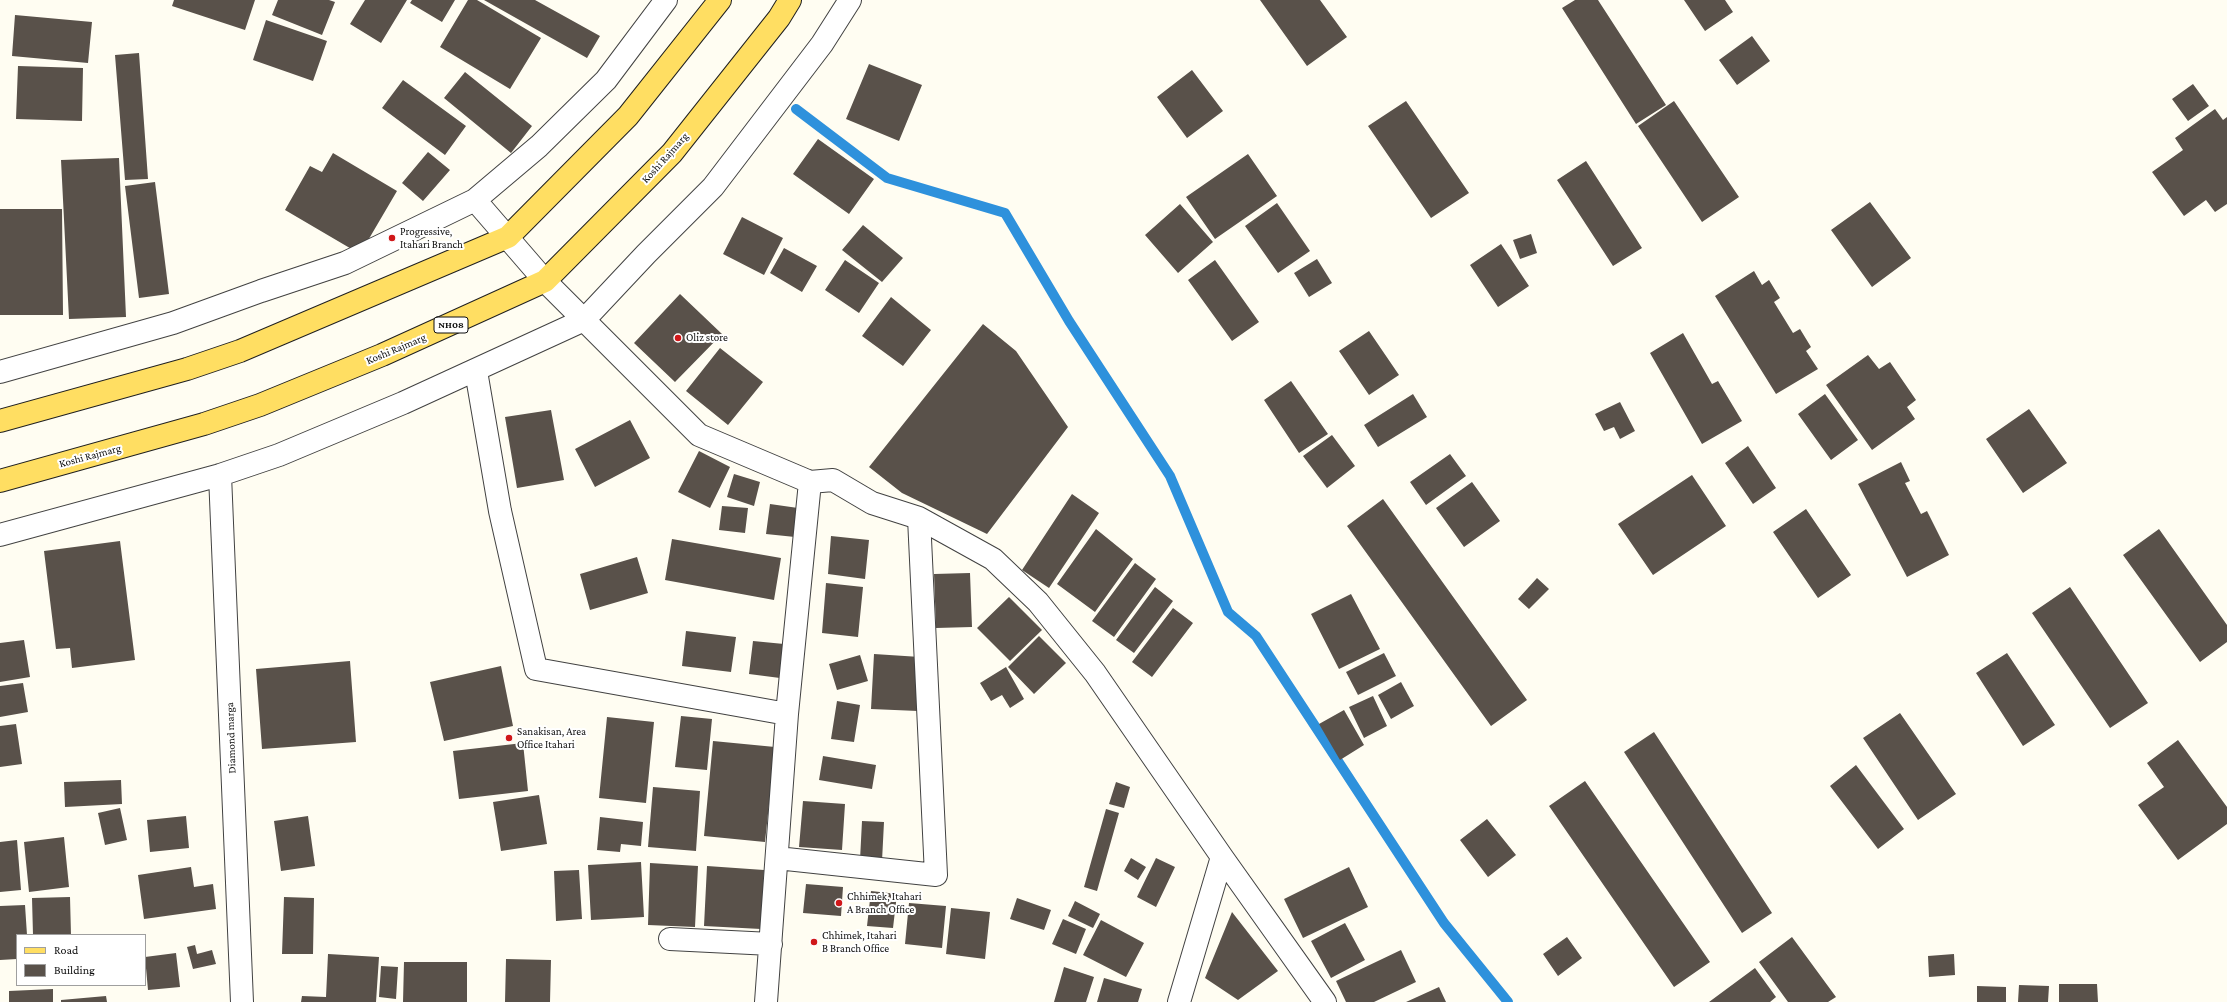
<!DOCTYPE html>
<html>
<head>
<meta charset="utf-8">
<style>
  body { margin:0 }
  #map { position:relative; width:2227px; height:1002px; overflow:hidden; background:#fffdf2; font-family:"Crimson Pro",serif }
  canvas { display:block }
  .legend { position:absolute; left:16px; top:934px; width:130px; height:52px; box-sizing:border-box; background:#fff; border:1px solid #9f9f9f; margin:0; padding:5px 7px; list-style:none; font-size:12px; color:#0f0f0f }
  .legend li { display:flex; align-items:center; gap:8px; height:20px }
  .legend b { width:20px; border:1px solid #9f9f9f }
</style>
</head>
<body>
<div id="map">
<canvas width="2227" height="1002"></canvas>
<ul class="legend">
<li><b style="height:5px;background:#ffde62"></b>Road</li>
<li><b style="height:11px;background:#59514a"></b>Building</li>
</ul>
</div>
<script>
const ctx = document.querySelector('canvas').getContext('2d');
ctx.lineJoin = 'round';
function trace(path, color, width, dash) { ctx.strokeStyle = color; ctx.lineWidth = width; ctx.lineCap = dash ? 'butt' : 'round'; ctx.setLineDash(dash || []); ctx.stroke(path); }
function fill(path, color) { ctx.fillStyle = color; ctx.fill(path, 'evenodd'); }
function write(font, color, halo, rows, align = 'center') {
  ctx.font = font + ' "Crimson Pro",serif'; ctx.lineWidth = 4; ctx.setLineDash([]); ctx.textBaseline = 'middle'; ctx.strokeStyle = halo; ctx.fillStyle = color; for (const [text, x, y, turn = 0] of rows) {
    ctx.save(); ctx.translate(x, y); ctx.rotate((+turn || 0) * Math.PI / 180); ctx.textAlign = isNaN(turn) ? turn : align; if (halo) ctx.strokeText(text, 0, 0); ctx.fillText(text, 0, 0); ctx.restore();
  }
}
trace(new Path2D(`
  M796 109 887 178 1005 213 1069 321 1170 476 1228 612 1256 636 1444 923 1508 1002`), '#2e91dc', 10);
fill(new Path2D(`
  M174 0H255L245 30 172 6Z
  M278 0H329L335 2 322 35 272 15Z
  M365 0H407L381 43 350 24Z
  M412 0H455L442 22 410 3Z
  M468 0H477L541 38 510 89 440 47Z
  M484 0H535L600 36 587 58Z
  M1260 0H1320L1347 37 1307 66Z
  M1575 0H1598L1666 105 1636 124 1562 8Z
  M1684 0H1725L1733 12 1705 31Z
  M15 15 92 22 88 63 12 56Z
  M266 20 327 41 313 81 253 60Z
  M1752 36 1770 61 1737 85 1719 60Z
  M139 53 148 179 125 180 115 55Z
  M869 64 922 85 899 141 846 119Z
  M18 66 83 68 82 121 16 119Z
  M1192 70 1223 111 1187 138 1157 97Z
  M465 72 532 126 511 153 444 98Z
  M403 80 466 126 445 155 382 108Z
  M2193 84 2209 106 2188 121 2172 99Z
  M1406 101 1469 193 1431 218 1368 126Z
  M1674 101 1739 197 1702 222 1638 126Z
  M2215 109 2223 120 2227 117V204L2215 212 2206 200 2184 216 2152 172 2183 150 2175 138Z
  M818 139 874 179 849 214 793 174Z
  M428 152 450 170 423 201 402 183Z
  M333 153 397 191 360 254 285 210 310 166 322 172Z
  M1248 154 1277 196 1215 239 1186 197Z
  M119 158 126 317 69 319 61 160Z
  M1586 161 1642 248 1613 266 1557 180Z
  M155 182 169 294 139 298 125 186Z
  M1870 202 1911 258 1872 287 1831 230Z
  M1277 203 1310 251 1278 273 1245 226Z
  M1180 204 1213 242 1178 273 1145 235Z
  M0 209H62L63 315H0Z
  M742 217 783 238 764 275 723 254Z
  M863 225 903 258 882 282 842 250Z
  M1531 234 1537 253 1520 259 1513 240Z
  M1501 244 1529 286 1498 307 1470 265Z
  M784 248 817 266 802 292 770 273Z
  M1317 259 1332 283 1309 297 1294 273Z
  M845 260 879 283 859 313 825 290Z
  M1215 260 1259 322 1232 341 1188 280Z
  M1754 271 1762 285 1769 280 1780 298 1774 302 1793 333 1800 329 1811 347 1806 351 1818 369 1776 394 1715 296Z
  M680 294 722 334 675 382 634 343Z
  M891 297 931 330 903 366 862 336Z
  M983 324 1016 351 1068 427 987 534 902 493 869 467Z
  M1369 331 1399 375 1369 395 1339 351Z
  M1683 333 1712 384 1718 381 1742 421 1702 444 1650 353Z
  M720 348 763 382 728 425 686 391Z
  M1868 355 1879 369 1890 362 1916 400 1907 407 1915 419 1872 450 1826 385Z
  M1291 381 1328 434 1299 453 1264 400Z
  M1413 394 1427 417 1378 447 1364 425Z
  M1825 394 1858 440 1831 460 1798 414Z
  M1620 402 1635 431 1620 439 1614 427 1604 431 1595 414Z
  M2029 409 2067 463 2023 493 1986 439Z
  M551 410 564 480 517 488 505 417Z
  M630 420 650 458 595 487 575 449Z
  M1332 435 1355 466 1327 488 1303 456Z
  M1748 446 1776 488 1753 504 1725 463Z
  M699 451 730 467 710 508 678 492Z
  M1450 454 1466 476 1426 505 1410 482Z
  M1901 462 1910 481 1905 483 1921 514 1927 511 1949 555 1907 577 1858 484Z
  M734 474 760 482 754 506 727 497Z
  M1692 475 1726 526 1653 575 1618 524Z
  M1472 482 1500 521 1464 547 1436 508Z
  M1072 494 1099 513 1049 588 1022 570Z
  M1383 499 1527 700 1491 726 1347 526Z
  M770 504 798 508 795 537 766 534Z
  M722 506 748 508 745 533 719 530Z
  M1806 509 1851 575 1818 598 1773 532Z
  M1096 529 1133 559 1095 612 1057 584Z
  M2159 529 2227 625V642L2200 662 2123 555Z
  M831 536 869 540 865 579 828 574Z
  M672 539 781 558 774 600 665 580Z
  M120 541 135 660 72 668 70 648 56 649 44 551Z
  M637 557 648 593 590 610 580 574Z
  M1135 563 1156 579 1114 637 1092 621Z
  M970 573 972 627 936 628 934 574Z
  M1537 578 1549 589 1529 609 1518 599Z
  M826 583 863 587 858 637 822 633Z
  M1155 587 1173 601 1134 653 1116 640Z
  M2070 587 2148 703 2110 728 2032 613Z
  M1351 594 1380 649 1339 669 1311 614Z
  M1009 597 1042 630 1010 661 977 628Z
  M1173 608 1193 623 1152 677 1132 662Z
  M686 631 736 637 731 672 682 666Z
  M1039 636 1066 663 1034 694 1008 667Z
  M24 640 30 677 0 682V643Z
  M753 641 784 644 780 678 749 674Z
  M1384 653 1396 676 1358 695 1346 672Z
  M2007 653 2055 725 2023 746 1976 673Z
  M874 654 920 657 918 711 871 709Z
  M860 655 868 681 837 690 829 664Z
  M350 661 356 742 262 749 256 669Z
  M501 666 513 726 444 741 430 682Z
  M1006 667 1024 699 1010 708 1002 695 991 701 980 683Z
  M1401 682 1414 706 1391 719 1378 695Z
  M23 683 28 712 0 717V686Z
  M1373 696 1387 726 1364 738 1349 707Z
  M837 701 860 705 854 742 831 739Z
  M1344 710 1364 745 1340 760 1319 724Z
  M1900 713 1956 794 1918 820 1863 738Z
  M681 716 712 719 707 770 675 767Z
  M607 717 654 722 646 803 599 798Z
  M16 724 22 764 0 767V726Z
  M1654 732 1772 913 1742 933 1624 752Z
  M2178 740 2227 807V824L2178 860 2138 805 2164 787 2147 763Z
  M713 741 775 747 765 842 704 836Z
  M523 743 528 791 459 799 453 751Z
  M823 756 876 765 872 789 819 780Z
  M1856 765 1904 829 1878 849 1830 786Z
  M121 780 122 804 65 807 64 782Z
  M1585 781 1710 962 1674 987 1549 806Z
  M1116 782 1130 787 1124 808 1109 804Z
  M653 787 700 791 696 851 648 847Z
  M539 795 547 844 501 851 493 802Z
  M803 801 845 804 842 850 799 847Z
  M120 808 127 840 105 845 98 813Z
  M1106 809 1119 813 1097 891 1084 887Z
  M186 816 189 848 150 852 147 820Z
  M308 816 315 866 281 871 274 821Z
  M600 817 643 822 641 846 621 844 620 852 597 850Z
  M1487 819 1516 855 1488 877 1460 840Z
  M862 821 884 822 882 861 860 860Z
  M64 837 69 887 29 892 24 842Z
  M17 840 21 890 0 892V842Z
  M1131 858 1146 867 1138 880 1124 871Z
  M1156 858 1175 867 1156 907 1137 897Z
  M641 862 644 917 591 920 588 865Z
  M650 863 698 866 695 927 648 925Z
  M707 866 764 870 761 929 704 926Z
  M191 867 194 887 213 884 216 909 144 919 138 875Z
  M1349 867 1368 907 1303 938 1284 899Z
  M579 870 582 919 556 921 554 871Z
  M806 884 843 887 841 916 803 913Z
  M871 891 897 894 893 928 867 926Z
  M70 897 71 935H33L32 898Z
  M284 897 314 898 313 954H282Z
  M1017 898 1051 910 1044 930 1010 919Z
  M1075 901 1100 914 1093 928 1068 916Z
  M909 903 946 906 942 948 905 944Z
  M25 905 27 935H17V959L0 960V906Z
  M951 908 990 912 985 959 946 954Z
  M1232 912 1278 971 1238 1000 1205 978Z
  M1063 919 1086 929 1076 954 1052 944Z
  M1101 920 1144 943 1126 977 1083 955Z
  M1345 923 1365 960 1331 978 1311 941Z
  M1567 937 1582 958 1558 976 1543 954Z
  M1792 937 1836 997 1828 1002H1788L1759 962Z
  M195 945 197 954 212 950 216 964 193 969 187 947Z
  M1401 950 1416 982 1374 1002H1346L1336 981Z
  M176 953 180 987 148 990 145 957Z
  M328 954 379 957 376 1002H301L302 996 326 997Z
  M1954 954 1955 975 1929 977 1928 956Z
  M506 959 551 960 550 1002H505Z
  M404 962H467V1002H403Z
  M381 966 398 967 396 999 379 997Z
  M1064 967 1094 977 1086 1002H1054Z
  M1755 968 1776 997 1770 1002H1709Z
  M1104 978 1142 989 1138 1002H1097Z
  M2059 984H2097L2098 1002H2059Z
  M2019 985 2049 986 2048 1002H2018Z
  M1977 986 2006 987V1002H1977Z
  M1439 987 1446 1002H1406Z
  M53 989V1002H9V991Z
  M106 996 107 1002H61V1000Z`), '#59514a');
const street = new Path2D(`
  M475 200 545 281 699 435 810 482 833 480 872 503 919 518 993 559 1038 602 1095 673 1222 857 1325 1002
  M476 371 500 511 536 669 787 714
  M0 372 173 323 261 291 345 263 475 200 539 146 606 80 666 0
  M220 475 242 1002
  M0 535 220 475 279 455 403 403 584 320 646 254 713 187 822 44 850 0
  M777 858 936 875 919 518
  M670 939 771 944
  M766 1002 787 714 810 482
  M1179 1002 1222 857`);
const primary = new Path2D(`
  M0 421 187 369 240 351 508 237 628 116 720 0
  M0 481 204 424 260 405 382 355 545 281 672 153 779 18 790 0`);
trace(street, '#424242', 24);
trace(primary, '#202020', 24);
trace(street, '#fff', 22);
trace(primary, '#ffde62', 22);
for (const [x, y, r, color] of [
  [392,238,4,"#d01719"],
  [678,338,4,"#d01719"],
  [509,738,4,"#d01719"],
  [839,903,4,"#d01719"],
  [814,942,4,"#d01719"]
]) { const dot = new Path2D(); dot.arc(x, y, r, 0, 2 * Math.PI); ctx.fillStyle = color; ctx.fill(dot); trace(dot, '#fff', 1.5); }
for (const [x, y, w] of [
  [451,325,34]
]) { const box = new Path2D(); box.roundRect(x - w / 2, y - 8, w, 16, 3); ctx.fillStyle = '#fff'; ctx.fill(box); trace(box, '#0f0f0f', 1); }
write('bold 10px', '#0f0f0f', null, [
  ["NH08",451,325]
]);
write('11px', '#0f0f0f', '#fff', [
  ["Koshi Rajmarg",665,158,-48],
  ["Koshi Rajmarg",396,349,-23],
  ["Koshi Rajmarg",90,456,-15],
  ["Diamond marga",231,738,-92]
]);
write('11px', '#0f0f0f', '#fff', [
  ["Progressive,",400,232],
  ["Itahari Branch",400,245],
  ["Oliz store",686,338],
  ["Sanakisan, Area",517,732],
  ["Office Itahari",517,745],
  ["Chhimek, Itahari",847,897],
  ["A Branch Office",847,910],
  ["Chhimek, Itahari",822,936],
  ["B Branch Office",822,949]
], 'left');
</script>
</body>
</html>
